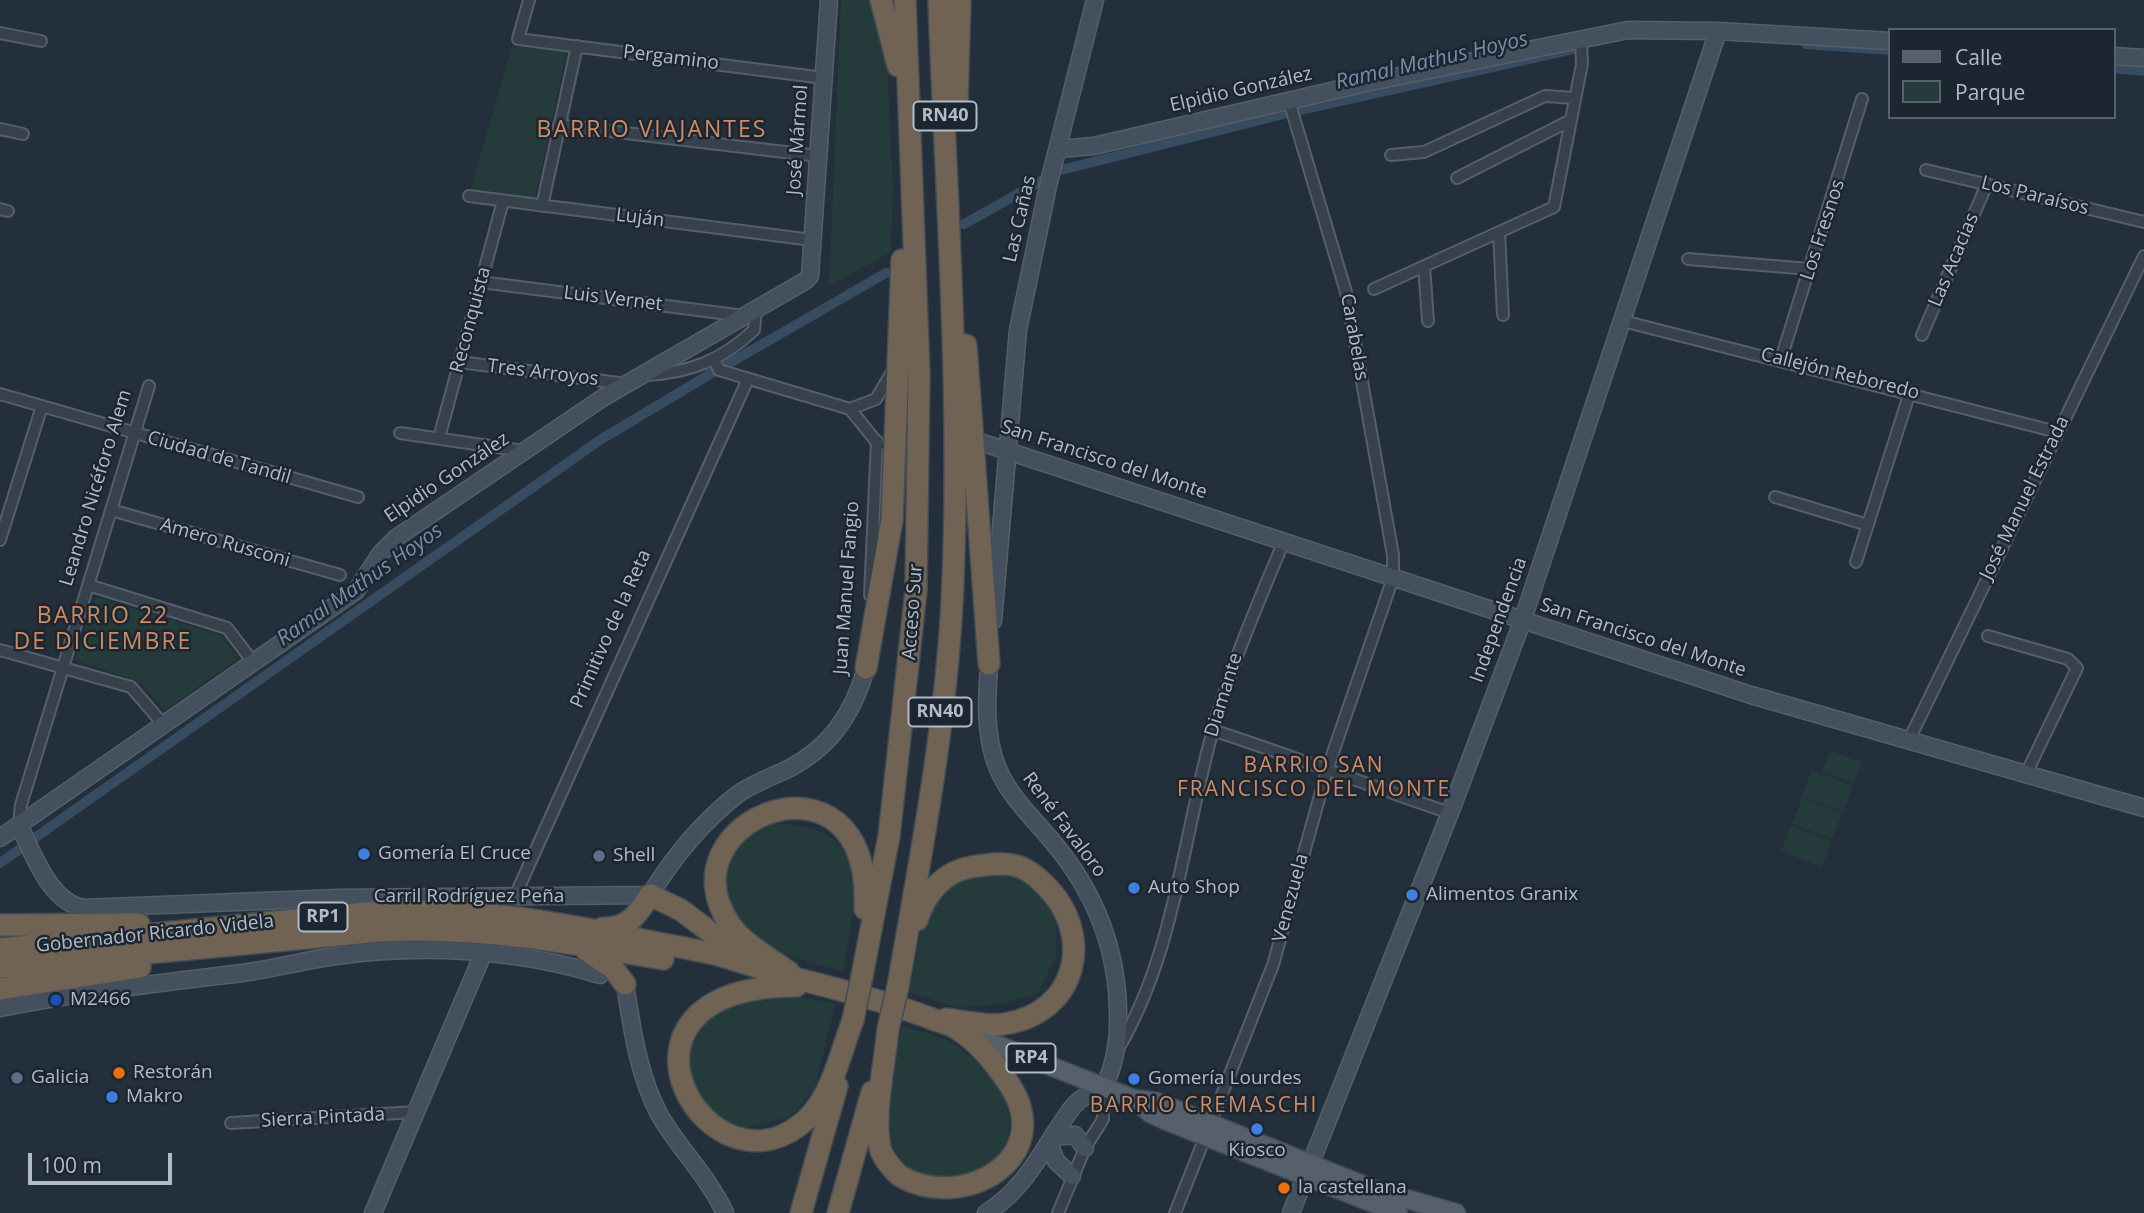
<!DOCTYPE html>
<html>
<head>
<meta charset="utf-8">
<style>
  body { margin:0 }
  #map { position:relative; width:2144px; height:1213px; overflow:hidden; background:#232f3a; font-family:"Open Sans",sans-serif }
  canvas { display:block }
  .legend { position:absolute; left:1888px; top:28px; width:228px; height:91px; box-sizing:border-box; background:#1c2630; border:2px solid #58626c; margin:0; padding:9px 12px; list-style:none; font-size:21px; color:#b2bcc6 }
  .legend li { display:flex; align-items:center; gap:14px; height:35px }
  .legend b { width:35px; border:2px solid #58626c }
  .scale { position:absolute; left:28px; top:1153px; width:144px; height:32px; box-sizing:border-box; border:4px solid #b2bcc6; border-top:0; padding-left:9px; font-size:21px; line-height:24px; white-space:nowrap; color:#b2bcc6; -webkit-text-stroke:5px #1c2630; paint-order:stroke }
</style>
</head>
<body>
<div id="map">
<canvas width="2144" height="1213"></canvas>
<ul class="legend">
<li><b style="height:9px;background:#55606b"></b>Calle</li>
<li><b style="height:19px;background:#253b3b"></b>Parque</li>
</ul>
<div class="scale">100 m</div>
</div>
<script>
const ctx = document.querySelector('canvas').getContext('2d');
ctx.lineJoin = 'round';
function fill(path, color) { ctx.fillStyle = color; ctx.fill(path, 'evenodd'); }
function trace(path, color, width, dash) { ctx.strokeStyle = color; ctx.lineWidth = width; ctx.lineCap = dash ? 'butt' : 'round'; ctx.setLineDash(dash || []); ctx.stroke(path); }
function write(font, color, halo, rows, align = 'center') {
  ctx.font = font + ' "Open Sans",sans-serif'; ctx.lineWidth = 5; ctx.setLineDash([]); ctx.textBaseline = 'middle'; ctx.strokeStyle = halo; ctx.fillStyle = color; for (const [text, x, y, turn = 0] of rows) {
    ctx.save(); ctx.translate(x, y); ctx.rotate((+turn || 0) * Math.PI / 180); ctx.textAlign = isNaN(turn) ? turn : align; if (halo) ctx.strokeText(text, 0, 0); ctx.fillText(text, 0, 0); ctx.restore();
  }
}
fill(new Path2D(`
  M841 0H874L887 59 893 189 891 252 829 286Z
  M512 46 567 52 535 197 471 189Z
  M95 597 220 635 238 659 165 710 140 682 75 660Z
  M1830 751 1862 762 1854 783 1822 772Z
  M1812 770 1853 786 1843 812 1802 797Z
  M1802 798 1842 813 1832 839 1792 824Z
  M773 824C876 824 857 897 843 971 815 964 763 951 742 929 738 925 735 916 733 910 714 870 736 838 773 824Z
  M1791 825 1832 841 1822 867 1781 851Z
  M975 874 1013 876 1039 889 1056 920V956L1038 993 1001 1004 958 1008 909 992 921 931 943 891Z
  M797 996 835 1004 815 1088 790 1117 747 1127 711 1119 690 1094 686 1050 695 1032 713 1013 749 998Z
  M902 1026C918 1031 940 1035 954 1044 986 1065 1021 1103 1006 1143 1002 1153 993 1162 987 1171L934 1181 909 1170 892 1146 888 1108Z`), '#253b3b');
trace(new Path2D(`
  M1806 44 1890 50
  M2114 68 2144 71
  M1300 110 1573 49
  M1061 170 1284 114
  M964 224 1041 181
  M726 365 886 273
  M36 837 600 440 712 373
  M0 863 20 849`), '#384c61', 10);
const street = new Path2D(`
  M529 0 518 39 824 78
  M0 33 41 41
  M559 125 818 156
  M0 129 23 134
  M1391 155 1424 152 1545 96 1575 98
  M1926 170 2144 222
  M1457 178 1571 120
  M469 196 812 240
  M542 206 577 46
  M0 209 8 211
  M1499 232 1503 315
  M1688 259 1810 269
  M1424 266 1428 321
  M481 282 744 316
  M1374 289 1554 207 1582 64 1581 40
  M1623 321 2057 432
  M1922 335 1987 184
  M1781 359 1862 99
  M714 360 719 370 850 409 876 399 892 372
  M460 362 626 384
  M646 375C690 373 722 360 754 330L756 310
  M0 394 358 497
  M850 409 879 445
  M400 433 524 451
  M439 438 503 201
  M1775 497 1868 525
  M111 510 340 575
  M0 540 42 406
  M1856 562 1910 392
  M88 585 227 628 253 662
  M870 595 877 441
  M1988 636 2068 659 2077 668 2025 776
  M0 650 131 687 163 724
  M1212 730C1293 756 1370 786 1450 813
  M1908 742 2144 256
  M19 825 21 805 149 386
  M515 896 748 379
  M1118 1049C1175 953 1183 836 1213 730 1231 665 1258 603 1284 541
  M231 1123 416 1112
  M1058 1213 1085 1148 1103 1119 1102 1086
  M1175 1213 1273 965 1327 770 1393 578V555L1346 292 1289 101`);
const secondary = new Path2D(`
  M2114 56 2144 58
  M1059 149 1094 146 1370 82 1628 30 1718 31 1890 41
  M974 440 1751 695 2144 808
  M993 621 1018 330 1048 186 1095 0
  M19 825C33 853 50 903 84 908L339 898 650 895C674 856 702 822 738 794 752 784 771 777 786 770 830 748 853 714 866 668
  M0 838 356 591 381 553 396 538 604 397 805 281 810 276 829 0
  M625 984C632 1028 638 1074 659 1114 679 1149 708 1176 725 1213
  M0 1008C80 992 161 983 242 973 274 969 305 960 336 956 421 944 517 949 600 975
  M1053 1137 1075 1135 1085 1148
  M1049 1143 1056 1161 1072 1176
  M373 1213 483 954
  M986 1213C1027 1188 1042 1149 1069 1112 1081 1094 1090 1097 1102 1086 1113 1076 1118 1041 1118 1026 1120 955 1098 895 1052 841 1033 818 1010 797 998 769 983 733 987 692 990 654
  M1291 1213 1450 813 1522 622 1718 31`);
const primary = new Path2D(`
  M967 1033 1134 1099 1157 1102 1375 1190 1456 1213
  M1134 1099 1150 1113 1167 1121 1398 1213`);
const highway = new Path2D(`
  M881 0 898 66
  M957 104 960 0
  M966 345 989 664
  M866 668 892 520 902 260
  M917 920C925 894 943 872 971 867 984 865 1000 862 1013 865 1025 867 1036 876 1044 884 1096 934 1078 1013 1004 1024 985 1027 964 1021 946 1019
  M0 925 139 924
  M603 928C628 929 638 914 650 895L681 910 743 957
  M0 949 376 912C463 907 544 920 628 937 659 944 691 948 722 956 747 964 772 972 798 979 842 990 887 1002 930 1018 939 1022 951 1024 959 1030 978 1042 997 1066 1009 1084 1058 1157 964 1213 900 1176 893 1170 884 1159 881 1151 872 1118 885 1064 888 1029
  M586 950 613 968 625 984
  M0 967 380 931C477 926 568 942 663 959
  M789 972C770 958 745 945 731 926 656 820 873 733 865 909
  M862 976 889 836 916 591 919 374 905 0
  M796 986C579 987 711 1213 809 1117 833 1092 841 1051 853 1020
  M898 986C920 860 945 732 952 603 962 402 946 201 939 0
  M0 989 140 967
  M801 1213 837 1086
  M838 1213 872 1092`);
trace(street, '#555f69', 14);
trace(secondary, '#555f69', 19);
trace(primary, '#404a54', 21);
trace(highway, '#424c56', 24);
trace(street, '#37414b', 10);
trace(secondary, '#45505e', 16);
trace(primary, '#55606b', 18);
trace(highway, '#706354', 21);
const highwayBridge = new Path2D(`
  M853 1020 862 976
  M888 1029 898 986`);
trace(highwayBridge, '#424c56', 24, []);
trace(highwayBridge, '#706354', 21);
for (const [x, y, r, color] of [
  [364,854,7,"#3f7fe0"],
  [599,856,7,"#5c6f8a"],
  [1134,888,7,"#3f7fe0"],
  [1412,895,7,"#3f7fe0"],
  [56,1000,7,"#1a4fb4"],
  [119,1073,7,"#e8710a"],
  [17,1078,7,"#5c6f8a"],
  [1134,1079,7,"#3f7fe0"],
  [112,1097,7,"#3f7fe0"],
  [1257,1129,7,"#3f7fe0"],
  [1284,1188,7,"#e8710a"]
]) { const dot = new Path2D(); dot.arc(x, y, r, 0, 2 * Math.PI); ctx.fillStyle = color; ctx.fill(dot); trace(dot, '#1c2630', 2.5); }
for (const [x, y, w] of [
  [945,116,63],
  [940,712,63],
  [323,917,49],
  [1031,1058,49]
]) { const box = new Path2D(); box.roundRect(x - w / 2, y - 14.5, w, 29, 5); ctx.fillStyle = '#1c2630'; ctx.fill(box); trace(box, '#b2bcc6', 2); }
write('bold 18px', '#b2bcc6', null, [
  ["RN40",945,116],
  ["RN40",940,712],
  ["RP1",323,917],
  ["RP4",1031,1058]
]);
write('19px', '#b2bcc6', '#1c2630', [
  ["Pergamino",671,58,7],
  ["Elpidio González",1241,90,-13],
  ["José Mármol",798,140,-86],
  ["Los Paraísos",2035,196,14],
  ["Luján",640,218,7],
  ["Las Cañas",1020,219,-77],
  ["Los Fresnos",1823,230,-72],
  ["Las Acacias",1954,260,-67],
  ["Luis Vernet",613,299,7],
  ["Reconquista",471,320,-75],
  ["Carabelas",1354,337,80],
  ["Tres Arroyos",543,373,7],
  ["Callejón Reboredo",1840,374,14],
  ["Ciudad de Tandil",219,458,16],
  ["San Francisco del Monte",1104,460,18],
  ["Elpidio González",447,478,-34],
  ["Leandro Nicéforo Alem",96,488,-73],
  ["José Manuel Estrada",2025,498,-64],
  ["Amero Rusconi",225,543,16],
  ["Juan Manuel Fangio",847,588,-86],
  ["Acceso Sur",913,612,-86],
  ["Independencia",1499,620,-70],
  ["Primitivo de la Reta",611,629,-66],
  ["San Francisco del Monte",1643,638,18],
  ["Diamante",1224,695,-73],
  ["René Favaloro",1064,825,53],
  ["Carril Rodríguez Peña",469,897],
  ["Venezuela",1291,898,-75],
  ["Gobernador Ricardo Videla",155,934,-6],
  ["Sierra Pintada",323,1118,-3]
]);
write('19px', '#b2bcc6', '#1c2630', [
  ["Gomería El Cruce",378,854],
  ["Shell",613,856],
  ["Auto Shop",1148,888],
  ["Alimentos Granix",1426,895],
  ["M2466",70,1000],
  ["Restorán",133,1073],
  ["Galicia",31,1078],
  ["Gomería Lourdes",1148,1079],
  ["Makro",126,1097],
  ["Kiosco",1257,1151,"center"],
  ["la castellana",1298,1188]
], 'left');
write('italic 21px', '#748fa9', '#1c2630', [
  ["Ramal Mathus Hoyos",1432,61,-13],
  ["Ramal Mathus Hoyos",360,585,-35]
]);
ctx.letterSpacing = '2px';
write('21px', '#d08b64', '#1c2630', [
  ["BARRIO SAN",1314,766],
  ["FRANCISCO DEL MONTE",1314,790],
  ["BARRIO CREMASCHI",1204,1106]
]);
ctx.letterSpacing = '0px';
ctx.letterSpacing = '2px';
write('23px', '#d08b64', '#1c2630', [
  ["BARRIO VIAJANTES",652,130],
  ["BARRIO 22",103,616],
  ["DE DICIEMBRE",103,642]
]);
ctx.letterSpacing = '0px';
</script>
</body>
</html>
